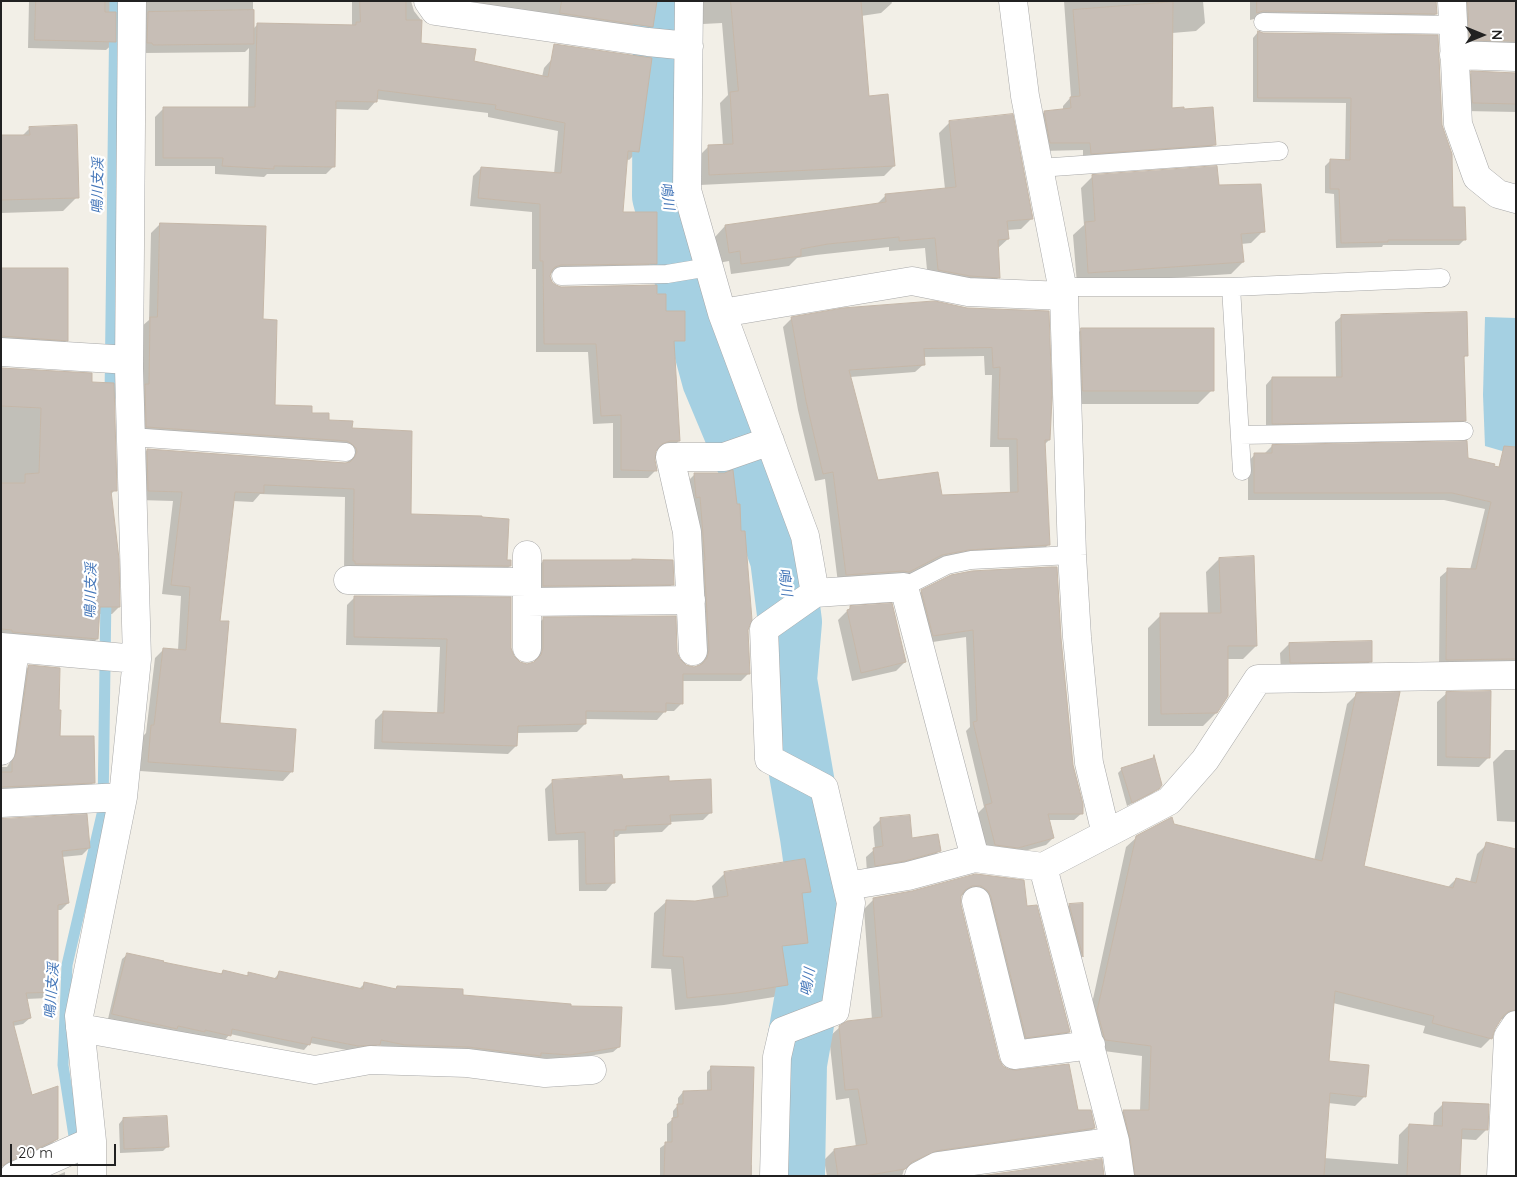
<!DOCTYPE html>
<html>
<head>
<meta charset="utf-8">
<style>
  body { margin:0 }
  #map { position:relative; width:1517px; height:1177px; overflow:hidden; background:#f2efe7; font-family:Quicksand,sans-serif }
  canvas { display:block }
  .frame { position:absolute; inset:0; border:2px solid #212121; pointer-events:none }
  .north { position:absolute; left:1457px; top:10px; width:50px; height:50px; -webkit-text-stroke:4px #fff; paint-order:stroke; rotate:90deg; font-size:14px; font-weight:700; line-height:20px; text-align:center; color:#212121 }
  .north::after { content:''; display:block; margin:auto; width:18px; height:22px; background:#212121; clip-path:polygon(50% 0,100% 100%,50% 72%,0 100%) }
  .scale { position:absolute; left:10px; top:1144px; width:106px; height:22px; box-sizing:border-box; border:2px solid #212121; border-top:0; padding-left:6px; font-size:15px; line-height:18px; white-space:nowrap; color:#212121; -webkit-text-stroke:4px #fff; paint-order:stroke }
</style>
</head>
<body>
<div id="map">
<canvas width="1517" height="1177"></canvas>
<div class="frame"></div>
<div class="north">N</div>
<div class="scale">20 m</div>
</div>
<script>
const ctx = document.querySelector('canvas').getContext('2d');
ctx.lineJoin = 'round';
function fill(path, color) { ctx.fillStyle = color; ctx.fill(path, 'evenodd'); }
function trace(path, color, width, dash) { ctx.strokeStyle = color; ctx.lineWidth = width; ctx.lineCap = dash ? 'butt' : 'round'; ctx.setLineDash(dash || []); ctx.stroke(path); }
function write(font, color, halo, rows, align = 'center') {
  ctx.font = font + ' Quicksand,"Noto Sans JP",sans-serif'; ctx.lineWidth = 4.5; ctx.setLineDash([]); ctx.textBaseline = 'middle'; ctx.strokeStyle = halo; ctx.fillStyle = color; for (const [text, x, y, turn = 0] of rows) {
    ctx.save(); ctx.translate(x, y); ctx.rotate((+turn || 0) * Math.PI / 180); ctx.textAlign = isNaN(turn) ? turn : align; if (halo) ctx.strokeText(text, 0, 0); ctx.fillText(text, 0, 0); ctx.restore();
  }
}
fill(new Path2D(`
  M1485 317 1516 318V455L1485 446 1483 395Z`), '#a5d0e2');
fill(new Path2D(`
  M29 1H115V42L106 50 28 48Z
  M137 1H253V29L258 24 352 26V1H411L414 11 421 20 420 44 473 62 542 77 544 68 552 59 638 151 629 160 626 159 621 213 656 263 648 271 552 273 550 274 549 277 551 282 555 286 561 288 656 295 665 313 684 340 676 348H673L679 441 670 449H661L654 451 653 460 656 470 648 478H613V423L593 424 588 352H536V269H532V212L470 206 473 176 481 168 554 174 558 131 488 117V113L376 99V101L368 110 335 109 334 166 326 174H267L264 177 215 174V166H155V117L163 109H248L249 48 245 52 145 53Z
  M452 1H656L652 23 644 31Z
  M702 1H891L892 3 881 13 861 16 868 98 894 166 884 176 700 185 698 157 709 146H723L720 103 728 95 722 23 703 24Z
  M1064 1H1203L1205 23 1196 31 1172 33 1171 109 1214 144 1206 153 1083 161V150L1042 151 1036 120 1044 112 1063 110V106L1071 97Z
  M1250 1H1435L1436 14 1428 22 1254 19 1250 20Z
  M1458 1H1516V52L1462 48Z
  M1258 32 1441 125 1452 209 1465 239 1459 245H1383L1382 247 1336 248 1334 194 1325 193V166L1331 160 1345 161 1346 103 1253 102V38Z
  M1472 72 1516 74V112L1465 111 1463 81Z
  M950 122 1032 218 1021 229 1007 230 1008 239 997 249 999 277 988 288 928 281 925 248 889 251V247L816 255 797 258 789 266 731 274 729 261 718 263 715 237 725 226 876 205 886 195 945 189 939 133Z
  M30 128 77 197 63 211 1 213V137L22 136Z
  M1093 176 1218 187 1263 231 1251 243 1241 244 1243 262 1231 274 1077 284 1073 235 1084 225 1081 188Z
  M160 224 262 320 273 406 310 415 351 429 409 515 506 561 510 566 501 575 344 570 345 497 260 494 253 502 233 501 219 622V725L292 771 283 781 140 771 143 736 146 733 155 658 164 649 178 650 181 596 162 594 173 501 139 500 138 459 147 450 348 463 346 456 137 436 141 327 149 320 151 233Z
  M1 269 67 340 60 347 1 343Z
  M967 309 1050 398 1049 440 1044 445 1048 545 1040 553 900 580 838 583 825 479 815 481 798 410 783 327 792 318ZM984 356 985 375H992L990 447H1009L1010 493 940 496 877 482 850 377 915 372 924 364 923 357Z
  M1342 316 1466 355 1463 359 1465 420 1459 427 1266 430V385L1272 378H1336L1335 322Z
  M1081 330 1212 390 1198 404H1069L1067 344Z
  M1 369 91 383 115 490 110 495 119 607 112 614H99L97 639 90 646 1 638Z
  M1272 446 1467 459 1516 472V668L1439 667 1440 577 1448 570H1470L1485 509 1444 500H1248V462L1255 454H1264Z
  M695 474 747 629 749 673 741 681H682V703L674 711H665L657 720 585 719V724L577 732 516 733V746L508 754 374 749 375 720 383 712 437 714 440 647 346 645 347 605 355 597 510 649 513 657 519 663 528 665 534 663 535 657V627L543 619 676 652 679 660 686 666 693 668 700 666 701 659 687 482Z
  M1219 559 1256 646 1243 659H1227L1216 713 1203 726H1148V628L1161 615H1208L1206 572Z
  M543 561 673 584 668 588 539 590V566Z
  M922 591 1060 639 1072 765 1082 813 1074 820H1048L1053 838 1046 845 1010 855 987 852 978 813 984 807 966 731 970 727 966 637 926 643 914 599Z
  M850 608 905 662 896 671 852 681 838 620Z
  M1289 644 1371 661 1361 670 1281 672 1280 653Z
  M29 666 59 737 94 782 87 789 1 793V767H7L10 762 22 673Z
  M1447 693 1489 757 1479 767 1437 766V702Z
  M1357 694 1362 867 1447 888 1456 879 1470 882 1477 854 1487 844 1516 924V1015L1499 1020 1494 1028 1491 1038 1481 1048 1423 1033 1425 1026 1333 1003 1328 1062 1365 1096 1355 1106 1328 1103 1324 1158 1398 1164 1399 1135 1409 1125 1433 1126 1434 1113 1444 1103 1486 1130 1476 1140 1460 1139 1459 1176H1125L1114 1121 1123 1111H1140L1142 1056 1096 1050 1088 1022 1126 847 1137 837 1173 825 1314 861 1347 704Z
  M1505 750H1516V822L1497 821 1493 762Z
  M1153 758 1161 784 1153 793 1127 806 1118 773 1122 769 1151 760Z
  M622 780 668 782 711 812 703 820 670 822V824L662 832 620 834 617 837H613V883L606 891H579L578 840 548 841 545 789 553 781Z
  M881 819 911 839 939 851 931 859 867 873 866 857 875 849 873 827Z
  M1 820 89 848 82 855 62 857 68 903 61 910H57V962L54 964 55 992 48 998 26 999 30 1018 23 1024 13 1026 31 1097 57 1139 49 1146 1 1167Z
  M725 873 809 891 802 899 807 943 795 955 782 956 787 985 774 997 724 1005 675 1010 671 969 651 968 654 913 667 901 695 902 714 899 712 886Z
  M976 875 1026 907 1069 1032 1059 1041 1016 1047 970 896 960 895V905L998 1059 1002 1067 1077 1111 1094 1128 1084 1138 924 1160 904 1170 902 1176H827L824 1160 834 1150 856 1147 849 1098 836 1100 829 1037 840 1027 872 1020 864 909 874 899 912 892Z
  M1082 904V957L1078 960 1065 909 1069 905Z
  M128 954 162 963 220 975 223 971 246 976 249 974 274 979 280 972 359 989 365 983 395 990 397 987 462 996 619 1047 613 1052 564 1060 399 1050 377 1045 373 1050 352 1051 310 1043 304 1050 230 1034 224 1041 200 1035 198 1037 108 1019 122 959Z
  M712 1067 750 1165H752V1176H660V1148L667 1143V1124L673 1119V1111L678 1105V1098L683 1092H707V1072Z
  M123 1119 167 1147 163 1151 120 1153 119 1124Z
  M65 1172V1176H56Z`), '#0003');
trace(new Path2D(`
  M110 397 115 1
  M76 1149 63 1065 67 965 103 810 106 593`), '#a5d0e2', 11);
trace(new Path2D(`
  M665 1 664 196 714 380 750 466 782 559 790 622 785 680 812 837 821 901 809 984 795 1064 793 1176`), '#a5d0e2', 64);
const building = new Path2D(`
  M36 1H105V12H116V42L35 40Z
  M360 1H406V20H422L421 43 476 49 474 61 548 77 554 44 652 58 639 152 628 151 623 212H657V264L561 265 555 267 552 270 550 276 552 282 556 285 561 287 657 285V294H666V311H685V341H674L680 441H670L662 444 656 451 655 460 657 471 621 470V415L601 416 596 344H544L543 261H540V204L478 198 481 167 561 173 565 123 495 109 496 105 378 90 377 102 336 101 335 167 274 166V169L222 166 223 158H163V107H255L257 23 356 25V22H360Z
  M562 1H657L653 27 560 13Z
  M731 1H861L869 96 888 94 895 166 709 175 708 145 733 144 730 92 738 91Z
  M1257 1H1436L1437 14 1263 11 1257 13Z
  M1468 1H1516V41L1470 40Z
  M1173 2 1172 108 1184 107V109L1213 107 1216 145 1091 154 1090 143H1050L1044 111 1071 108 1070 97 1080 96 1073 10Z
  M254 10V44L153 45 152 43H147L148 12Z
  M1258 31 1263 33 1438 35 1442 125 1452 154 1453 207H1465L1466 240H1388V242L1341 243 1339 189H1330V159L1350 160 1351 98H1258Z
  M1471 71 1516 73V104L1473 103Z
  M1013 114 1033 219 1007 221 1009 239 998 240 1000 278 970 276 938 270 935 238 899 241V237L828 244 801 249V256L741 264 740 251 729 253 725 225 886 202 885 194 956 187 949 121Z
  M77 125 79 198 1 200V135H30L29 127Z
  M1217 166 1219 185 1261 184 1265 232 1241 234 1244 262 1088 273 1085 222 1095 221 1092 175Z
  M160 223 266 226 263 319 277 320 275 405 312 406V413H329V420L353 421 352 428 412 431 411 514 482 516V517L509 519 507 560H511V566L355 564V561H353L354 489 264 485V493L235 492 220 621H229L220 723 296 729 293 772 148 762 151 725H154L163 648 186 650 190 587 171 585 182 492 148 491 147 449 345 463 350 462 354 458 357 452 356 448 352 444 347 441 146 427 145 384H149L150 317H157Z
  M1 268H68V341L1 336Z
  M935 301 967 308 1049 311 1052 398 1050 440H1045L1050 545 969 550 942 555 909 572 903 571 846 575 833 472 823 474 806 401 791 317 843 308ZM992 348 993 368 1000 367 998 439H1017L1018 492 942 495 938 472 878 480 849 370 925 365 924 349Z
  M1467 312 1468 356H1464L1466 421 1272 424V377H1342L1341 315Z
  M1081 328H1214V391H1083Z
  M1 368 92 373V382L114 383 117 491H111L119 559 120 607H100L98 639 12 632V630L1 629V483H25V474L39 473 41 408 1 406Z
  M1467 441 1468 458 1495 464 1494 466 1499 467 1504 446 1516 447V659L1446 660 1447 568 1476 569 1491 502 1452 493H1254V453H1272V445Z
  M733 470 737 504H740L741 531H745L752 620 748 630 750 674H683V704L666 703V712L586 711V724L518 726 517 746 382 742 383 711 444 713 447 639 354 637V596L511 597V648L514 656 520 662 527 664 534 662 541 655 543 648V617L676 616 677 652 680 659 686 665 694 667 702 664 707 658 709 650 704 560H705L700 497 696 498 694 473H724Z
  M1254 556 1257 646H1228V696L1217 713 1161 714 1160 613H1221L1219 558Z
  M632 559 673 560 674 585 543 586V560H632Z
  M1051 567H1057L1061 638 1073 765 1083 804V814H1048L1054 838 1018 848 995 845 985 805 992 803 973 722 977 721 973 630 933 636 921 590 951 575 972 571Z
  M892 603 906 662 861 673 847 610 850 609V606Z
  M1372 641V662L1290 663 1289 643Z
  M29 665 60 668 59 710H61L60 736H94L95 783 1 787V772H12V761L16 753Z
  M1491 691 1490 758 1446 757V692Z
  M1400 692 1364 866 1453 888 1456 878 1476 883 1486 842 1516 849V1010L1509 1011 1503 1016 1495 1029 1492 1039 1432 1023 1434 1016 1335 991 1329 1061 1369 1065 1366 1097 1330 1093 1324 1176H1135L1130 1139 1123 1110H1149L1151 1046 1105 1040 1097 1011 1136 836 1172 817 1174 824 1322 861 1356 693Z
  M1154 755 1162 785 1159 789 1132 803 1121 768 1153 758Z
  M622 775 623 779 669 776V781L711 779 712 813 670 815 671 824 626 826V830H614L615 883 586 884 585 832 556 834 552 780Z
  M87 814 90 848 62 851 69 903 58 905V962L55 961 57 992 26 993 31 1018 13 1022 32 1095 58 1086V1139L8 1162 1 1167V819Z
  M910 815 912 838 938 834 941 851 905 861 875 866 873 848 883 846 880 818Z
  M805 859 811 892 802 893 808 943 782 946 788 985 737 993 687 998 683 957 663 956 666 900 695 901 728 896 724 872Z
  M976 874 1024 880 1027 906 1037 905 1070 1032 1026 1038 991 897 988 891 981 886H972L965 890 961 896V905L999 1059 1003 1066 1008 1069 1016 1070 1069 1064 1078 1110H1091L1095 1128 936 1151 912 1162 905 1169 864 1176H838L834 1149 867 1144 858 1089 845 1090 839 1026 847 1021 882 1017 873 898 912 891Z
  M1083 903V957L1069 904Z
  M127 953 164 961 163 962 222 974 223 970 248 976V972L277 979 279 971 363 989 364 982 396 989 397 986 463 989V995L571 1004V1006L622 1007 620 1047 570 1055 541 1053V1056L468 1047 405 1045 381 1040 380 1045 358 1046 312 1037 310 1045 232 1029 231 1036 205 1030V1032L178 1026 177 1029 112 1014Z
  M711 1066 754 1067 751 1176H664L665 1142H672V1118L678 1117 677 1104H683V1091L711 1090Z
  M1443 1102 1489 1104 1488 1130 1462 1129 1460 1176H1407L1409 1124 1442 1126Z
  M167 1116 169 1147 124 1149 123 1118Z
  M1102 1159 1104 1176H981Z`);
fill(building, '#c7beb6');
trace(building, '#c5b7a8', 1);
const service = new Path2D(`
  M1263 22 1453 25
  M1039 168 1279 151
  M561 276 667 274 709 267
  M1062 287H1231L1242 471
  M1231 287 1441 278
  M1240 435 1464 431
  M131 437 346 452
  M904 587 947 565 971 560 1072 555`);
const minor = new Path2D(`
  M428 1 435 11 648 42 689 46
  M689 1 687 190 722 313 805 536 815 593 904 587 975 858 1043 867
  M1013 1 1025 96 1064 296 1072 555 1077 637 1089 763 1106 834 1043 867 1115 1141 1120 1176
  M1452 1 1458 124 1477 177 1498 194 1516 199
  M1454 55 1516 57
  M722 313 912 281 968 292 1064 296
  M1 352 129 360
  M527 555V648
  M348 580 527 582
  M527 602 691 600
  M1 647 137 659
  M693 651 687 532 670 457H724L770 441
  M1 751 15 649
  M1 803 123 797
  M1106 834 1169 801 1205 760 1258 679 1516 675
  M847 886 908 876 975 858
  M976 901 1014 1055 1091 1045
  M80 1028 315 1070 370 1060 467 1063 545 1073 592 1070
  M14 1176 92 1141
  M92 1176V1141L79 1016 123 797 137 659 129 368 132 1
  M774 1176 777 1057 783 1031 835 1011 851 903 824 788 769 759 764 629 815 593
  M919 1176 938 1166 1115 1141
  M1501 1176 1508 1037 1516 1025`);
trace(service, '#a8a8a8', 19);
trace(minor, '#a8a8a8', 29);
trace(service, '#fff', 18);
trace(minor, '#fff', 28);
write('italic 14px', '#4577b9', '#fff', [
  ["鳴川支渓",98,186,-89],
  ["鳴川",667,196,82],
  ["鳴川",785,582,83],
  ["鳴川支渓",91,591,-89],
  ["鳴川",808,982,-81],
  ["鳴川支渓",52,991,-86]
]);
</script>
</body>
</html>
